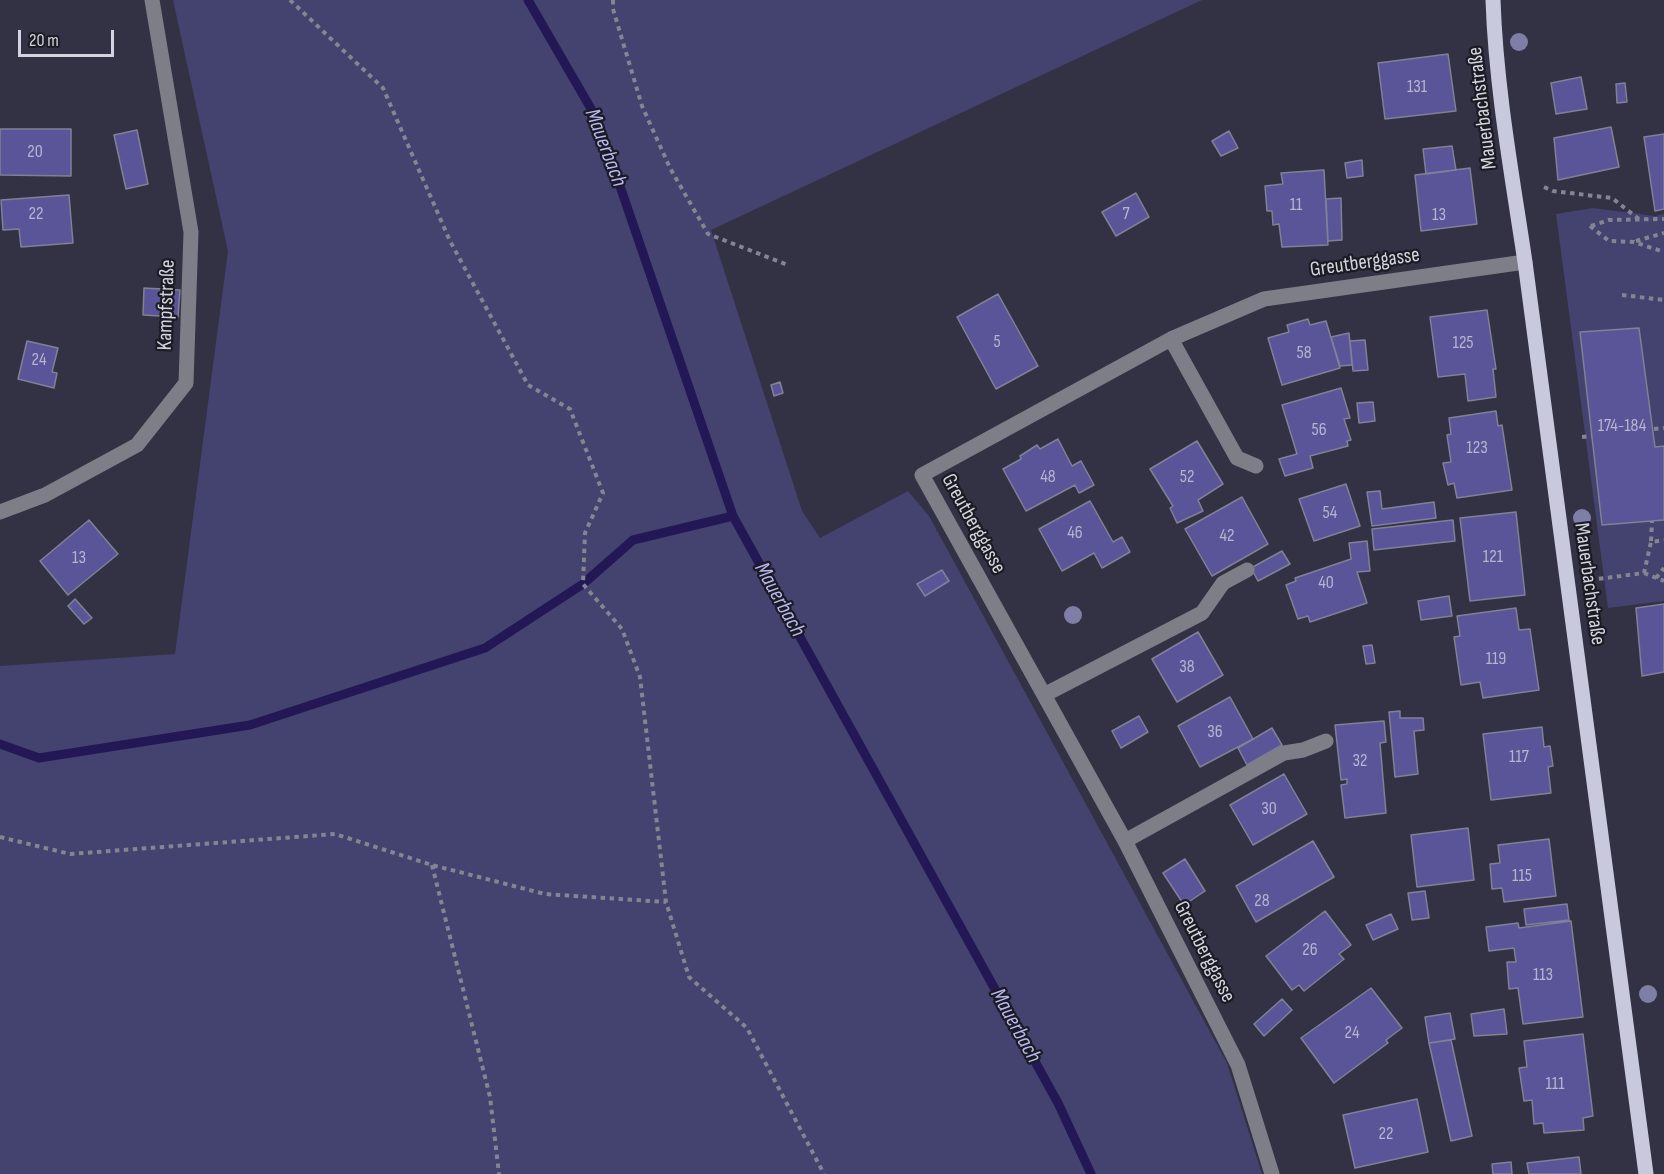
<!DOCTYPE html>
<html>
<head>
<meta charset="utf-8">
<style>
  body { margin:0 }
  #map { position:relative; width:1664px; height:1174px; overflow:hidden; background:#323244; font-family:"Sofia Sans Condensed",sans-serif }
  canvas { display:block }
  .scale { position:absolute; left:18px; top:30px; width:96px; height:27px; box-sizing:border-box; border:3px solid #d4d4e0; border-top:0; padding-left:8px; font-size:18px; line-height:21px; white-space:nowrap; color:#d4d4e0; -webkit-text-stroke:4px #1b1b23; paint-order:stroke }
</style>
</head>
<body>
<div id="map">
<canvas width="1664" height="1174"></canvas>
<div class="scale">20 m</div>
</div>
<script>
const ctx = document.querySelector('canvas').getContext('2d');
ctx.lineJoin = 'round';
function fill(path, color) { ctx.fillStyle = color; ctx.fill(path, 'evenodd'); }
function trace(path, color, width, dash) { ctx.strokeStyle = color; ctx.lineWidth = width; ctx.lineCap = dash ? 'butt' : 'round'; ctx.setLineDash(dash || []); ctx.stroke(path); }
function write(font, color, halo, rows, align = 'center') {
  ctx.font = font + ' "Sofia Sans Condensed",sans-serif'; ctx.lineWidth = 4.5; ctx.setLineDash([]); ctx.textBaseline = 'middle'; ctx.strokeStyle = halo; ctx.fillStyle = color; for (const [text, x, y, turn = 0] of rows) {
    ctx.save(); ctx.translate(x, y); ctx.rotate((+turn || 0) * Math.PI / 180); ctx.textAlign = isNaN(turn) ? turn : align; if (halo) ctx.strokeText(text, 0, 0); ctx.fillText(text, 0, 0); ctx.restore();
  }
}
fill(new Path2D(`
  M173 0H1202L711 230 802 511 820 538 908 491 929 516 1227 1063 1262 1174H0V666L175 654 228 251Z
  M1593 208 1655 216 1664 214V601L1608 608 1556 214Z`), '#44426e');
trace(new Path2D(`
  M528 0 597 119 733 516 1058 1103 1091 1174
  M0 744 39 758 250 725 485 648 583 584 633 540 733 516`), '#231755', 9);
const building = new Path2D(`
  M1448 54 1456 111 1385 119 1378 63Z
  M1581 77 1587 109 1556 114 1551 83Z
  M1625 83 1627 102 1617 103 1616 84Z
  M1611 127 1619 167 1558 180 1554 138Z
  M0 129H71V176L0 175Z
  M137 130 148 184 126 189 114 135Z
  M1229 131 1238 148 1221 156 1212 141Z
  M1664 134V209L1655 211 1644 137Z
  M1452 146 1456 170 1426 174 1423 149Z
  M1362 160 1363 176 1347 178 1345 163Z
  M1470 168 1477 224 1421 231 1415 175Z
  M1324 170 1328 245 1282 247 1279 224 1273 225 1272 211H1267L1265 186 1283 184 1281 173Z
  M1136 193 1149 217 1116 236 1102 212Z
  M69 195 73 243 21 247 19 229 3 230 1 200Z
  M1341 198 1342 240 1328 241 1326 199Z
  M144 288 180 290 178 317 143 315Z
  M998 294 1038 366 996 389 957 317Z
  M1487 310 1496 369H1493L1496 397 1468 401 1465 374 1438 377 1430 317Z
  M1308 319 1310 325 1326 321 1340 368 1282 385 1268 338 1289 332 1287 325Z
  M1639 328 1655 447 1664 446V520L1602 525 1580 332Z
  M1349 333 1352 365 1340 366 1331 337Z
  M1365 340 1368 370 1353 371 1350 341Z
  M27 341 58 348 52 372 57 373 54 388 18 379Z
  M780 382 783 393 774 396 771 385Z
  M1341 388 1350 418 1344 419 1351 440 1347 441 1348 446 1310 456 1313 468 1285 476 1279 459 1297 454 1282 405Z
  M1373 402 1375 421 1359 423 1357 403Z
  M1496 411 1498 426 1502 425 1512 490 1457 498 1454 483 1448 485 1443 463 1451 462 1447 435 1451 434 1449 418Z
  M1058 439 1072 466 1081 461 1094 485 1079 493 1075 485 1026 511 1003 469 1021 459 1020 456 1037 445 1040 449Z
  M1197 441 1223 484 1198 500 1203 511 1177 523 1170 508 1173 506 1150 469Z
  M1346 484 1360 526 1314 541 1299 499Z
  M1380 491 1382 509 1434 502 1436 518 1372 526 1367 492Z
  M1242 497 1268 544 1212 576 1185 529Z
  M1090 501 1113 542 1122 537 1130 552 1102 568 1094 553 1062 571 1039 529Z
  M1516 512 1525 595 1470 601 1460 518Z
  M89 520 118 554 68 595 40 561Z
  M1453 520 1455 541 1374 550 1372 529Z
  M1367 541 1370 571 1357 572 1367 603 1310 622 1308 616 1298 619 1286 585 1296 581 1295 578 1351 559 1349 543Z
  M1282 551 1290 564 1258 581 1251 568Z
  M942 570 949 581 925 596 917 584Z
  M1449 596 1452 616 1421 620 1418 601Z
  M75 599 92 618 84 624 68 606Z
  M1664 604V672L1642 676 1636 608Z
  M1516 608 1519 630 1530 629 1539 690 1483 698 1480 682 1461 685 1454 637 1460 636 1457 616Z
  M1198 632 1223 675 1177 702 1152 659Z
  M1372 645 1375 663 1366 664 1363 646Z
  M1230 697 1253 739 1200 767 1178 726Z
  M1400 711V718H1423L1424 730 1414 731 1418 774 1395 777 1389 712Z
  M1139 716 1148 732 1121 748 1112 731Z
  M1384 721 1386 742 1380 743 1386 813 1345 818 1341 785 1347 784V779L1341 780 1335 725Z
  M1542 727 1544 747 1550 746 1553 766 1548 767 1551 793 1491 800 1483 734Z
  M1272 728 1282 745 1247 765 1238 748Z
  M1284 774 1307 814 1253 845 1230 805Z
  M1468 828 1474 880 1417 887 1411 835Z
  M1549 839 1556 896 1504 902 1502 888 1492 889 1490 864 1500 863 1498 845Z
  M1313 841 1334 877 1256 922 1236 886Z
  M1185 859 1205 891 1184 905 1163 873Z
  M1425 891 1429 918 1412 920 1408 893Z
  M1567 904 1569 920 1526 925 1524 909Z
  M1325 911 1351 945 1339 954 1344 959 1304 991 1299 985 1292 990 1266 956Z
  M1391 914 1398 929 1373 940 1366 925Z
  M1571 921 1583 1017 1523 1024 1518 988 1509 989 1507 962H1516L1514 948 1489 951 1486 927 1518 923 1519 928Z
  M1371 988 1402 1028 1386 1040 1388 1043 1334 1083 1301 1038Z
  M1282 999 1292 1010 1264 1036 1254 1024Z
  M1504 1009 1507 1034 1474 1036 1471 1014Z
  M1450 1013 1455 1039 1429 1043 1425 1017Z
  M1583 1034 1593 1116 1583 1118 1584 1130 1544 1133 1543 1123 1534 1124 1532 1100 1524 1101 1519 1068 1527 1067 1524 1041Z
  M1451 1040 1472 1136 1451 1141 1429 1043Z
  M1417 1099 1428 1152 1355 1168 1343 1115Z
  M1579 1157 1581 1174H1529L1527 1163Z
  M1511 1162 1512 1174H1493L1492 1164Z`);
fill(building, '#5a5599');
trace(building, '#808096', 1.5);
trace(new Path2D(`
  M290 0 383 88 450 241 528 385 570 409 603 493 585 533 583 584 622 629 640 677 666 902 689 977 747 1028 824 1174
  M613 0V9L642 106 670 168 708 234 788 265
  M1544 187 1553 191 1612 198 1640 220
  M1590 226 1609 241 1634 242 1664 252
  M1591 226 1609 220 1664 219
  M1636 241 1664 233
  M1622 295 1664 300
  M1654 429 1664 428
  M1582 437 1592 436
  M1651 541 1652 521
  M1644 573 1664 581
  M1656 578 1664 568
  M1590 580 1644 573 1651 542 1664 540
  M0 837 70 854 335 834 432 865 545 894 666 902
  M432 865 490 1097 499 1174`), '#848493', 4, [4.5, 4.5]);
trace(new Path2D(`
  M1171 339 1237 458 1256 466
  M0 512 45 495 137 445 186 383 191 232 152 0
  M1044 695 1202 613 1223 583 1247 570
  M1125 841 1284 753 1303 750 1326 741
  M1272 1174 1238 1065 1125 841 922 475 1171 339 1264 299 1525 262`), '#7e7e88', 15);
trace(new Path2D(`
  M1493 0C1496 88 1512 175 1525 262L1646 1174`), '#c8c9dd', 15);
ctx.fillStyle = '#7e7ea6';
for (const [x, y] of [
  [1519,42],
  [1582,518],
  [1073,615],
  [1648,994]
]) { ctx.beginPath(); ctx.arc(x, y, 9, 0, 2 * Math.PI); ctx.fill(); }
write('18px', '#b6b4ce', null, [
  ["131",1417,87],
  ["20",35,152],
  ["11",1296,205],
  ["22",36,214],
  ["7",1126,214],
  ["13",1439,215],
  ["5",997,342],
  ["125",1463,343],
  ["58",1304,353],
  ["24",39,360],
  ["174-184",1622,426],
  ["56",1319,430],
  ["123",1477,448],
  ["48",1048,477],
  ["52",1187,477],
  ["54",1330,513],
  ["46",1075,533],
  ["42",1227,536],
  ["121",1493,557],
  ["13",79,558],
  ["40",1326,583],
  ["119",1496,659],
  ["38",1187,667],
  ["36",1215,732],
  ["117",1519,757],
  ["32",1360,761],
  ["30",1269,809],
  ["115",1522,876],
  ["28",1262,901],
  ["26",1310,950],
  ["113",1543,975],
  ["24",1352,1033],
  ["111",1555,1084],
  ["22",1386,1134]
]);
write('21px', '#d4d4e0', '#1b1b23', [
  ["Mauerbachstraße",1483,108,-97],
  ["Greutberggasse",1365,263,-8],
  ["Kampfstraße",167,305,-88],
  ["Greutberggasse",973,524,61],
  ["Mauerbachstraße",1589,584,82],
  ["Greutberggasse",1204,952,63]
]);
write('italic 22px', '#b8b7f2', '#1b1b23', [
  ["Mauerbach",605,148,69],
  ["Mauerbach",779,600,61],
  ["Mauerbach",1015,1026,61]
]);
</script>
</body>
</html>
